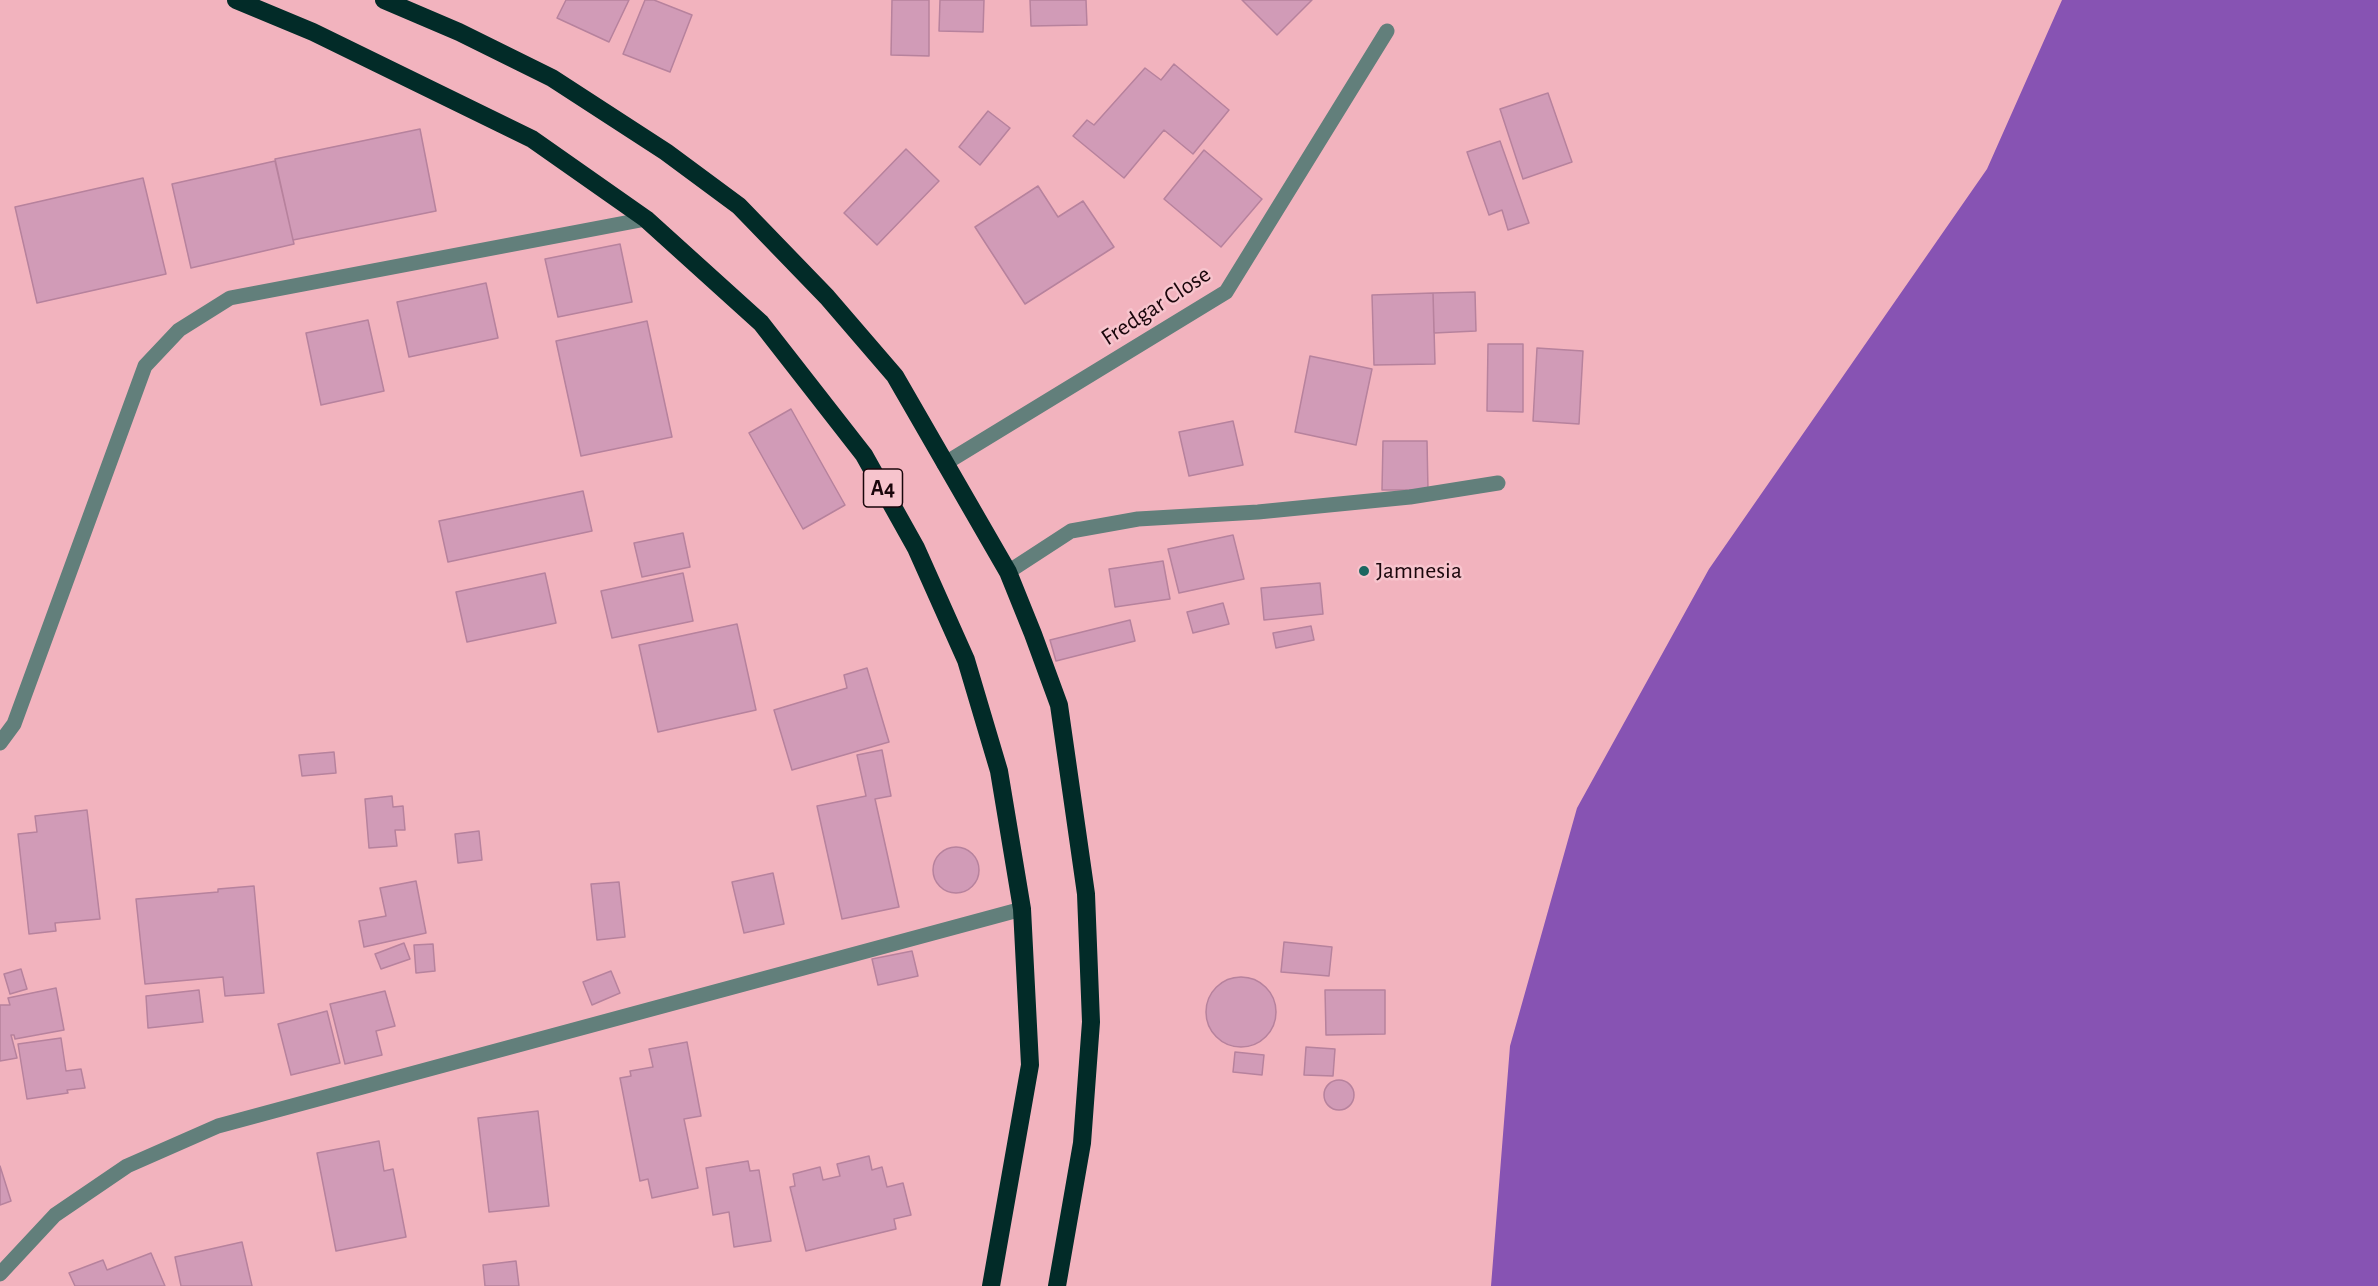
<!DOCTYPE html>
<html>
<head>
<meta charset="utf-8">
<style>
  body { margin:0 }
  canvas { display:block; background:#f2b3be }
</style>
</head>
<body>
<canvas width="2378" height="1286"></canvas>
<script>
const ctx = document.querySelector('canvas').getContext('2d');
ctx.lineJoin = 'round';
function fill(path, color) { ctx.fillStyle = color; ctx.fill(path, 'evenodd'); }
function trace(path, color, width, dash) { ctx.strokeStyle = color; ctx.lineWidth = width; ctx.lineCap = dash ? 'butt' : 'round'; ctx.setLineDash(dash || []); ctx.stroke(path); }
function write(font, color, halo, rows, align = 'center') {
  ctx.font = font + ' "Alegreya Sans",sans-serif'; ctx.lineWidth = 5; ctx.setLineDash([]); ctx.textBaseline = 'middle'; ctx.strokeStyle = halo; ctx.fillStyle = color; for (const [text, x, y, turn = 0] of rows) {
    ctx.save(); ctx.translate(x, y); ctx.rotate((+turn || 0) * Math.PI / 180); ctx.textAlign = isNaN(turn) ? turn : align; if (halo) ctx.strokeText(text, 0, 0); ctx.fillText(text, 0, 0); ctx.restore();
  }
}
fill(new Path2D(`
  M2062 0H2378V1286H1491L1510 1046 1577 808 1709 569 1987 169Z`), '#8753b3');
const building = new Path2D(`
  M566 0H629L609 42 557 18Z
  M645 0H654L692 15 670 72 623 54Z
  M892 0H929V56L891 55Z
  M940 0H984L983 32 939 31Z
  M1030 0H1086L1087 25 1031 26Z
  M1242 0H1312L1277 35Z
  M1174 64 1229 110 1193 154 1164 130 1124 178 1073 136 1087 120 1094 125 1145 68 1161 80Z
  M1548 93 1572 162 1523 179 1500 109Z
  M988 111 1010 128 980 165 959 147Z
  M420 129 436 211 293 240 275 159Z
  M1500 141 1529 223 1508 230 1502 210 1489 215 1467 152Z
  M906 149 939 181 877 245 844 213Z
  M1204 150 1262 199 1221 247 1164 199Z
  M275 161 294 244 191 268 172 184Z
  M143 178 166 274 37 303 15 207Z
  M1038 186 1058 217 1083 201 1114 247 1025 304 975 227Z
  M620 244 632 302 558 317 545 259Z
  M486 283 498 338 409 357 397 302Z
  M1475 292 1476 331 1434 333 1433 293Z
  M1433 293 1435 364 1374 365 1372 295Z
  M368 320 384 391 321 405 306 333Z
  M647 321 672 437 581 456 556 341Z
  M1488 344H1523V412L1487 411Z
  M1537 348 1583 351 1579 424 1533 421Z
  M1310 356 1372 369 1356 445 1295 432Z
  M791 409 845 505 803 529 749 433Z
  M1233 421 1243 465 1189 476 1179 432Z
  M1383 441H1427L1428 490H1382Z
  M583 491 592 531 448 562 439 521Z
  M683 533 690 567 642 577 634 543Z
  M1233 535 1244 579 1179 593 1168 549Z
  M1163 561 1170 599 1115 607 1109 569Z
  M545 573 556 623 467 642 456 592Z
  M683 573 693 621 612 638 601 591Z
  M1320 583 1323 614 1264 620 1261 588Z
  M1223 603 1229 624 1193 633 1187 612Z
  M1130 620 1135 641 1056 661 1050 640Z
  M737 624 756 710 658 732 639 645Z
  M1311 626 1314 640 1276 648 1273 633Z
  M867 668 889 742 792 770 774 710 847 688 844 675Z
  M882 750 891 796 875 799 899 907 842 919 817 806 866 796 857 755Z
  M334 752 336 773 302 776 299 755Z
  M392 796 393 807 403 806 405 830H395L397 846 369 848 365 799Z
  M87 810 100 919 55 923 56 931 29 934 18 834 37 832 35 816Z
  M479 831 482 860 458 863 455 834Z
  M933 870a23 23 0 1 1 46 0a23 23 0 1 1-46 0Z
  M773 873 784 924 744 933 732 882Z
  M416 881 426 933 364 947 359 921 386 916 380 888Z
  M619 882 625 937 597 940 591 884Z
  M254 886 264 993 225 996 223 977 145 984 136 899 218 892V889Z
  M1284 942 1332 947 1329 976 1281 972Z
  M404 943 410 959 381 969 375 954Z
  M433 944 435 971 416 973 414 945Z
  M912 951 918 976 878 985 872 959Z
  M21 969 27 989 10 994 4 974Z
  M611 971 620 993 592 1005 583 982Z
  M1206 1012a35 35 0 1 1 70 0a35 35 0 1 1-70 0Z
  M56 988 64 1030 15 1039 14 1035H11L17 1058 0 1061V1005H10L8 998Z
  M199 990 203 1022 148 1028 146 996Z
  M1325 990H1385V1034L1326 1035Z
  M385 991 395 1026 376 1031 382 1055 345 1064 330 1004Z
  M327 1011 340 1063 291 1075 278 1024Z
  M61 1038 66 1071 81 1069 85 1088 67 1090 68 1093 27 1099 18 1044Z
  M687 1042 701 1116 684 1119 698 1188 652 1198 648 1179 640 1181 620 1078 631 1076 630 1071 653 1067 649 1049Z
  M1306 1047 1335 1049 1333 1076 1304 1075Z
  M1235 1052 1264 1055 1262 1075 1233 1072Z
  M1324 1095a15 15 0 1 1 30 0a15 15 0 1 1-30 0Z
  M538 1111 549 1206 489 1212 478 1118Z
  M379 1141 384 1171 393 1169 406 1237 336 1251 317 1153Z
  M869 1156 872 1170 882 1167 887 1187 903 1183 911 1215 894 1219 896 1229 806 1251 790 1187 795 1186 793 1174 820 1167 823 1180 840 1176 837 1164Z
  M748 1161 750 1171 759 1170 771 1241 734 1247 729 1212 713 1215 706 1168Z
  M0 1166 11 1201 0 1205Z
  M242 1242 252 1286H181L175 1257Z
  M151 1253 165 1286H75L69 1273 103 1260 107 1270Z
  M516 1261 519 1286H485L483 1265Z`);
fill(building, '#d19bb7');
trace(building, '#b7829d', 1.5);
trace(new Path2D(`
  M944 464 1226 292 1387 31
  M1008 572 1071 531 1138 519 1258 512 1410 497 1498 483
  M0 743 14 724 145 366 179 330 230 298 646 219
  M0 1274 55 1215 127 1166 218 1126 1022 909`), '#627f7b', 15);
trace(new Path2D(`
  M236 0 313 32 532 139 646 219 761 323 864 455 916 548 966 660 999 771 1022 909 1030 1065 991 1286
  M384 0 459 32 552 78 666 152 739 206 827 297 895 376 1008 572 1033 634 1059 705 1086 894 1091 1022 1082 1143 1057 1286`), '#022b28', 18);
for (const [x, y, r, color] of [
  [1364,571,6,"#1b6660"]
]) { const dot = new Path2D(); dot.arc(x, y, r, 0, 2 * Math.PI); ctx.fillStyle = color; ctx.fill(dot); trace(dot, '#f7c4cd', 2); }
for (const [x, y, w] of [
  [883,488,39]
]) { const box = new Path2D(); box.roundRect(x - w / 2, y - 19, w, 38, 4.5); ctx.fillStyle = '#f7c4cd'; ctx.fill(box); trace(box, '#1a060b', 1.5); }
write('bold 22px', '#1a060b', null, [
  ["A4",883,488]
]);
write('24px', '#1a060b', '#f7c4cd', [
  ["Fredgar Close",1156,306,-33]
]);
write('24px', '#1a060b', '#f7c4cd', [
  ["Jamnesia",1376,571]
], 'left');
</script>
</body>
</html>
